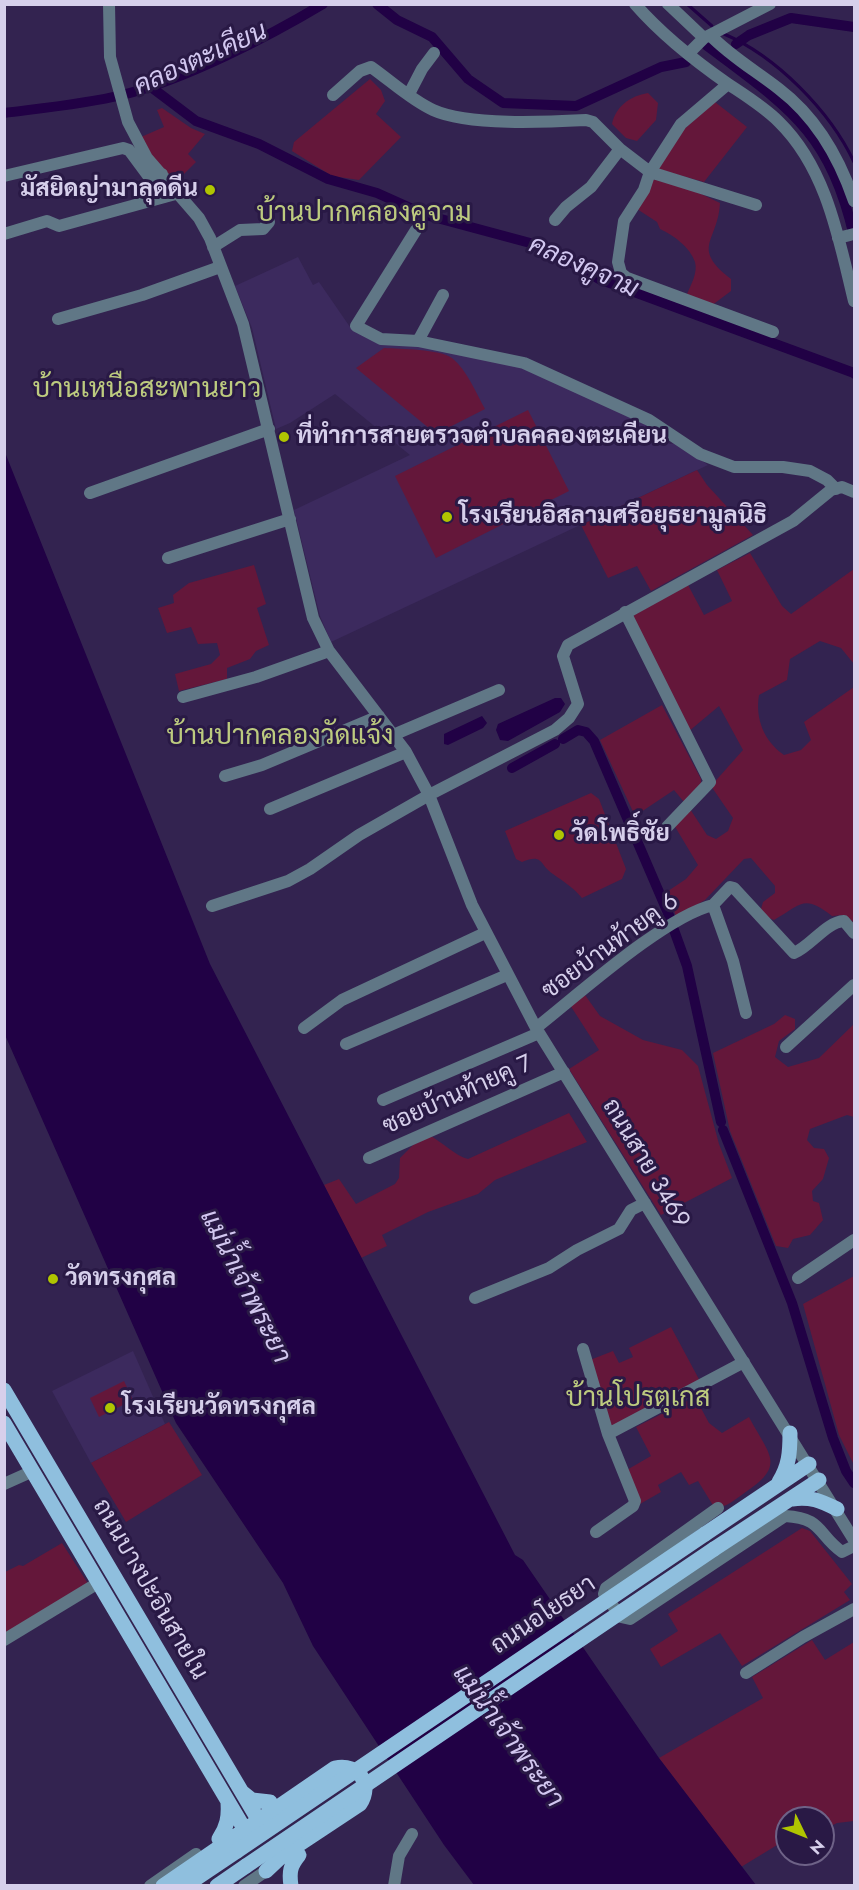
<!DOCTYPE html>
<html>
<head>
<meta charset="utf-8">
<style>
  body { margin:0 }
  #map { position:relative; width:859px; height:1890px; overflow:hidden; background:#332350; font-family:Jost,sans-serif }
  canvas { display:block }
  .frame { position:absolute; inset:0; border:6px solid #d6cfeb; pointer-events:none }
  .north { position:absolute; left:775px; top:1806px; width:60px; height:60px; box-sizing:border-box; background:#291945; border:2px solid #6e6287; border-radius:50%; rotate:133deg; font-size:16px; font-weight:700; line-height:24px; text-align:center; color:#d6cfeb }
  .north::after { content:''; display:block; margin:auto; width:21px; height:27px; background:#b0c501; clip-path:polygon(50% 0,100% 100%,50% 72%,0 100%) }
</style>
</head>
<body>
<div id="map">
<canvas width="859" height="1890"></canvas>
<div class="frame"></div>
<div class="north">N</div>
</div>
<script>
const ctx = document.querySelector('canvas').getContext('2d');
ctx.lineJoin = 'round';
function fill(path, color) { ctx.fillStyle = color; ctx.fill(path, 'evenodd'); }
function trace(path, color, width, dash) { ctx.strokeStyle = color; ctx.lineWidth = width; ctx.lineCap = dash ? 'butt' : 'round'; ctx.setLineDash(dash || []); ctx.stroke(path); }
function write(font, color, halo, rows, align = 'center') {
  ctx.font = font + ' Jost,Sarabun,sans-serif'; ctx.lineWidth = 6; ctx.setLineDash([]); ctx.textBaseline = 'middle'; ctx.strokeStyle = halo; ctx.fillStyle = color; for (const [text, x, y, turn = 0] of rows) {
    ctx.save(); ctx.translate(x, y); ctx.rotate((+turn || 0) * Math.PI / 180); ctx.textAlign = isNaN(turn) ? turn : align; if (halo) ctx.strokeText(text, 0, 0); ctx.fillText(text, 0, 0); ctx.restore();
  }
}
fill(new Path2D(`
  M298 257 313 285 319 282 350 327 383 343 430 347 522 367 648 424 652 432 670 444 676 443 708 465 331 642 320 616 294 510 410 455 335 394 290 423 276 429 252 328 235 286Z
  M133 1351 165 1424 91 1463 52 1391Z`), '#3c2a5e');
fill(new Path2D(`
  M370 79 381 90 385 101 376 114 401 137 359 180 332 176 292 151 294 142Z
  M648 93 658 103 656 120 637 141 626 138 612 124C616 106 630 96 648 93Z
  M715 102 747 127 704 182 657 169 683 130Z
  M162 108 191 128 205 134 188 154 196 162 176 182 151 155 141 137 164 127 157 110Z
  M653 179 693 190 720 203C718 242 690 247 731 279V291L711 306 687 294C691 285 698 272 695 262 690 247 673 235 660 229L657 222 637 209Z
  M384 348C400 349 440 349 452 358 467 370 476 393 485 409L436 434 356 368Z
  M528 410 569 491 436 558 395 476Z
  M697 470 707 485 753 535 651 591 637 566 608 578 581 525Z
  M750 553 782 606 791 614 854 569V664L841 648 820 641 790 659 787 680 759 695C755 719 764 741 784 755L801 750 811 740 804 722 854 687 853 922 844 915 832 916C804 894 802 904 774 920L767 917 761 909 763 902 775 893V886L751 858 744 859 705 900 676 917 668 891 686 879 698 865 674 825 690 809 707 835 716 839 728 831 733 818 711 786 743 750 719 706 688 732 632 619 634 615 688 585 704 615 732 601 717 570Z
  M254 565 266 604 257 608 269 645 256 651 250 659 227 668V679L179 691 175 674 211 664 220 655 217 643 198 644 191 627 167 633 158 608 174 603 173 595 189 583Z
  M662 705 701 779V785L684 802 674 790 635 816 600 740Z
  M591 793 599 799 626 869 622 879 582 898C573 887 564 882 553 874 539 865 544 853 522 862L516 859 505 831Z
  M585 995 600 1016 643 1040 682 1050 698 1066 719 1144 732 1178 661 1215 569 1069 599 1050 570 1005Z
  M785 1015 795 1019V1029L779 1041 775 1057 788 1067 819 1058 854 1024V1117L847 1115 810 1129 807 1140 814 1148 824 1149 829 1158 823 1179 812 1191 813 1201 819 1203 823 1220 810 1235 793 1239 788 1248 776 1246 730 1131 713 1053 774 1024Z
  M569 1113 587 1142 495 1180 478 1194 428 1212 382 1235 387 1246 361 1258 324 1185 339 1179 356 1204 395 1184 399 1178 400 1158 413 1145 431 1136C443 1143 456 1156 468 1159Z
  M854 1276V1465L839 1435 803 1304Z
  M671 1327 701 1383 613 1426 607 1421 590 1360 613 1351 619 1363 633 1357 629 1348Z
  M124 1381 133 1400 99 1417 90 1398Z
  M695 1397 709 1423 722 1433 749 1417C770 1457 787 1465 743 1494 733 1501 726 1508 714 1507L698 1481 689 1485 681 1472 658 1485 661 1492 640 1504 625 1471 651 1456 636 1427Z
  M169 1422 202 1475 126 1522 91 1463Z
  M802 1528 810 1531 852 1584 844 1592 850 1600 742 1666 720 1633 661 1667 650 1649 678 1631 668 1614Z
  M62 1543 87 1582 85 1587 5 1638V1572L19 1565 23 1566Z
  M812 1640 825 1660 854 1642V1821L837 1823 823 1830V1818H787V1839L741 1867 659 1758 763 1698 752 1677Z`), '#64173a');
fill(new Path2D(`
  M4 450 210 964 515 1555 523 1560 659 1758 756 1885H474L444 1845 313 1646 283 1583 176 1423 5 1035Z
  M555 698H561L565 704 560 712 508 741 500 740 496 730 498 724Z
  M482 716 487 723 483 728 448 745 444 744V734Z`), '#210145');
trace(new Path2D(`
  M687 4 712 26
  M724 34C776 56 830 111 854 162
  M851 372 853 377`), '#210145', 3);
trace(new Path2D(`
  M377 4 397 20 432 37 468 79 503 103 576 106 661 67 686 62
  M736 44 749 35 791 18 854 27
  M706 45C788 107 829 130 854 236
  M151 87 196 121 259 144 328 179 377 193 426 215 545 247 599 279 854 373
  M4 113C43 108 85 104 122 95 184 80 268 37 323 4
  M563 739 578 730 586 732 594 741 671 920
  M512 768 555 744
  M674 930 687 966 721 1122
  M723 1130 792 1303 833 1438 846 1471 854 1483`), '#210145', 10);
trace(new Path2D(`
  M109 4 110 57 128 122 147 158 199 218 210 238 243 324 313 618 329 651 406 752 429 795 472 905 536 1028 854 1540
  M635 4C662 35 695 61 728 84 746 96 764 107 779 122 827 169 839 240 854 301
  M668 4 704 38
  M710 35C730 56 756 71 779 89 817 118 839 157 854 201
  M688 54 704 38 770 4
  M728 84 681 124 650 172 644 190 624 221 618 262 621 273 627 278 773 332
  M409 94 422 69 434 53
  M333 95 360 71 371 67C391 81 411 100 433 110 468 126 547 122 586 120L593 122 620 149 650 172 756 205
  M4 176 123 148 129 150 149 177 162 174
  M555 220 566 207 591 187 620 149
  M416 230 356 326 381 339 418 341 524 363 649 420 700 454 734 467H783L810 471 827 480 836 489
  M4 234 47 221 59 226 179 193
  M838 238 854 234
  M213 247 240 230 263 229 269 222
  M58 319 142 295 220 267
  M418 341 443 295
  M90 493 269 429
  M168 558 290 519
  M625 612 710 782 667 827
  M183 697 256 677 329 651
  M393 735 499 690
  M225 776 262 765 379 716
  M270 809 406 752
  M713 905 730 887 734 888 794 953C811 946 826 922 844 921L854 933
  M713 905 733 961 746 1013
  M212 906 288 881 310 869 359 835 429 795 555 730 569 718 578 704 563 656 568 645 793 521 831 490 842 487 854 492
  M304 1028 342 1000 485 933
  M536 1028C578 995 664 917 713 905
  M346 1044 507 975
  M786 1047 854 985
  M383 1100 539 1033
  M369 1158 564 1072
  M798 1278 854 1240
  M475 1298 549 1268 577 1250 619 1229 631 1210 645 1203
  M583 1349 608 1434 635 1501 633 1506 596 1532
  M608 1434 744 1362
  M4 1484 33 1471
  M718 1508 606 1588 604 1594 621 1617 630 1619 785 1516C823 1518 817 1534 842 1552L854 1546
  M4 1640 98 1583
  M746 1673 803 1637 854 1609
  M150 1886 196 1854
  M244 1886 266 1871
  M394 1886 399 1856 412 1834`), '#607786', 12);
trace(new Path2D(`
  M4 1390 259 1821
  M4 1423 245 1830
  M779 1482C789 1466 790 1453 790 1433
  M792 1499C810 1496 821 1501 837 1509
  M705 1534 809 1464
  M714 1549 819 1480
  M242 1792 252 1800 270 1802
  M219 1839C227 1827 229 1817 228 1803
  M163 1886 335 1768C359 1763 373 1784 360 1804L283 1855 266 1871
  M185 1886 237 1851
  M217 1886 246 1866
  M291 1886C289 1872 290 1866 299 1855`), '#8fbfde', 15);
trace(new Path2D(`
  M237 1851 705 1534
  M246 1866 714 1549`), '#8fbfde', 15);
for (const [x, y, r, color] of [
  [210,190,6,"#b0c501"],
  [284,437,6,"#b0c501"],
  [447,517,6,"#b0c501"],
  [559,835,6,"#b0c501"],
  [53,1279,6,"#b0c501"],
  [110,1408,6,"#b0c501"]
]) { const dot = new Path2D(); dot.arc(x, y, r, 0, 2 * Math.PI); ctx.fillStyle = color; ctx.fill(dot); trace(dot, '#291945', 2); }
write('bold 24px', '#d6cfeb', '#291945', [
  ["มัสยิดญ่ามาลุดดีน",198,190,"right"],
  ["ที่ทำการสายตรวจตำบลคลองตะเคียน",296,437],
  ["โรงเรียนอิสลามศรีอยุธยามูลนิธิ",459,517],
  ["วัดโพธิ์ชัย",571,835],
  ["วัดทรงกุศล",65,1279],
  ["โรงเรียนวัดทรงกุศล",122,1408]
], 'left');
write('24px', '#d6cfeb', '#291945', [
  ["ซอยบ้านท้ายคู 6",611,947,-36],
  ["ซอยบ้านท้ายคู 7",458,1096,-24],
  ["ถนนสาย 3469",645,1164,59],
  ["ถนนบางปะอินสายใน",149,1590,60],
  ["ถนนอโยธยา",544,1616,-34]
]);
write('italic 26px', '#d2c7f0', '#291945', [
  ["คลองตะเคียน",201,60,-24],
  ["คลองคูจาม",583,268,24],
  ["แม่น้ำเจ้าพระยา",244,1287,63],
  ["แม่น้ำเจ้าพระยา",507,1737,54]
]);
write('27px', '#bdcb7f', '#291945', [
  ["บ้านปากคลองคูจาม",364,214],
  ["บ้านเหนือสะพานยาว",147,390],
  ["บ้านปากคลองวัดแจ้ง",280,737],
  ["บ้านโปรตุเกส",638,1399]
]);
</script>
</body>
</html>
